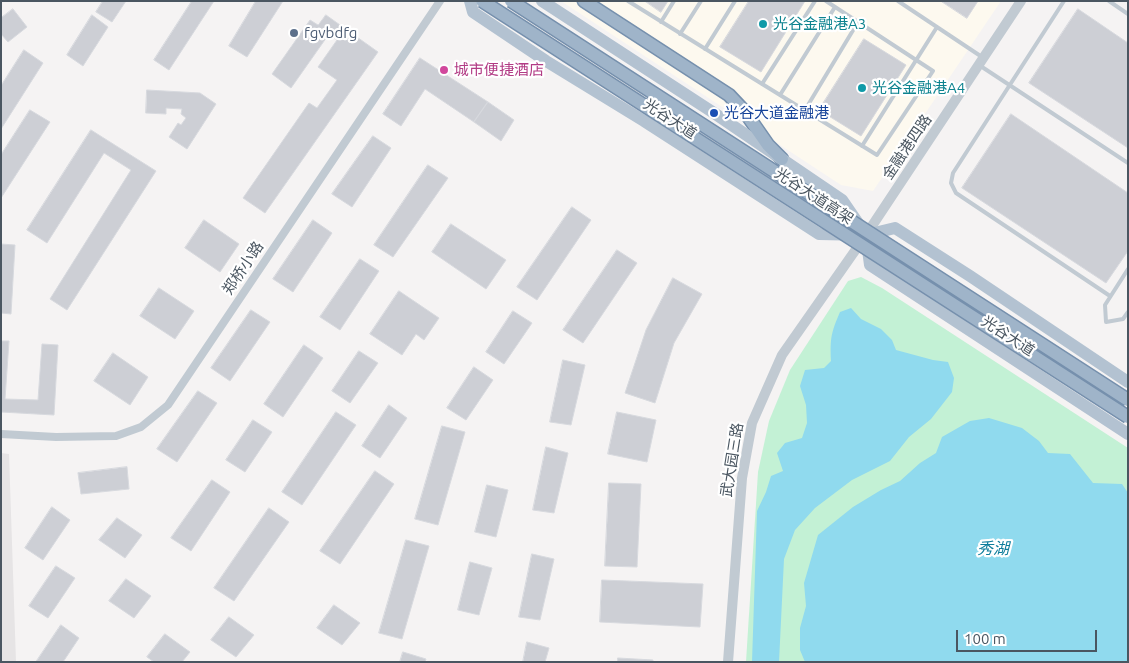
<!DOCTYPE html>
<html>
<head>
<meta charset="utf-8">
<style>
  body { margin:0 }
  #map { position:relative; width:1129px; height:663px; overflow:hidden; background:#f5f3f3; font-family:Ubuntu,sans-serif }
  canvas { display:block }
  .frame { position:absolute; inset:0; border:2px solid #4a5661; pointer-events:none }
  .scale { position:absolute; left:956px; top:630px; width:141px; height:22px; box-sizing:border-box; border:2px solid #4a5661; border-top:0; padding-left:6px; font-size:15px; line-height:18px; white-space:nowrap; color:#4a5661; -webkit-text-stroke:4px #fff; paint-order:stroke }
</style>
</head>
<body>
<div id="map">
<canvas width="1129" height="663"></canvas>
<div class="frame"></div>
<div class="scale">100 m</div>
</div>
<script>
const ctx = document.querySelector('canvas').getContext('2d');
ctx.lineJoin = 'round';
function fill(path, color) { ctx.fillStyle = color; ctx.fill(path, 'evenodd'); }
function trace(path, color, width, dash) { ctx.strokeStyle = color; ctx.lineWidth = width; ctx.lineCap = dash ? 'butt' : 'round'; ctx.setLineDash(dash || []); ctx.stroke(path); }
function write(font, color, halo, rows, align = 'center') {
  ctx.font = font + ' Ubuntu,"Noto Sans SC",sans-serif'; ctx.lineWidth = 4.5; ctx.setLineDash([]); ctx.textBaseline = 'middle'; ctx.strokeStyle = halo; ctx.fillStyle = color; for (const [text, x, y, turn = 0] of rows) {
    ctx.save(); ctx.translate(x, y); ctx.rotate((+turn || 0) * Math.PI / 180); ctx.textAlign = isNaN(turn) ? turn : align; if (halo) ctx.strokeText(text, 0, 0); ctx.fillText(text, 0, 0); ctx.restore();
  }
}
fill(new Path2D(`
  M561 1H1001L873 191 841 185Z`), '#fdf9ef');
fill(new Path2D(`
  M1 453 9 454 16 662H1Z`), '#e6e4e5');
fill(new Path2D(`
  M861 277 882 288 1128 448V662H746L758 472 769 421 790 370 848 281Z`), '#c3f1d5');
fill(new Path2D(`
  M851 308 861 319 881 329 892 340 896 350 933 360 948 362 954 378 952 392 931 419 909 437 890 461 852 480 815 508 795 530 784 559 779 662H752L757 511 766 492 771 476 783 471 777 453 785 443 802 438 807 423 806 405 800 386 805 370 824 368 831 361C830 338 831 333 840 312Z
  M989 418 1022 428 1039 441 1048 453 1070 454 1093 483 1122 484 1128 493V662H805L800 650V628L806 606 804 583 818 535 853 507 881 490 900 481 920 463 936 453 942 437 970 421Z`), '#90daee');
const building = new Path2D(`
  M103 1H126L112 22 96 12Z
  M192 1H214L169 70 154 60Z
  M256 1H283L247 57 229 46Z
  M645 1H668L661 12Z
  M749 1H805L761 72 720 47Z
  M941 1H978L967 18Z
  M13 9 27 27 8 42 1 34V18Z
  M1078 9 1128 43V148L1029 83Z
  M92 15 108 27 83 66 67 55Z
  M326 15 378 52 265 213 243 198 309 103 317 108 337 80 318 67 337 40 329 34 291 88 272 74 310 20 318 25Z
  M864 39 906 65 861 136 819 110Z
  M24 50 43 63 1 129V86Z
  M420 58 488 102 474 122 425 89 401 126 383 114Z
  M147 90 200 93 216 104 187 149 169 137 178 123 181 125 186 118 181 114 182 109 166 108V114L146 113Z
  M488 102 514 120 501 141 474 122Z
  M30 110 50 122 1 198V155Z
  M1011 114 1128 193V251L1106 283 962 188Z
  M91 130 156 171 67 310 50 299 131 170 104 153 47 243 27 230Z
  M373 136 391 148 352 207 332 194Z
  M428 165 448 178 393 257 374 245Z
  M572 207 591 220 537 300 517 287Z
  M204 220 239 244 220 272 185 248Z
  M313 220 332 233 293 292 273 279Z
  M451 224 506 260 486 289 432 252Z
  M1 244 15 245 11 314 1 313Z
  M617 250 637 263 583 343 563 330Z
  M360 259 379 271 340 330 320 317Z
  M673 278 702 294 674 343 655 403 625 393 646 330Z
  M159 288 194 311 175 339 140 316Z
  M399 291 439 318 424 340 416 334 402 355 370 334Z
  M251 310 270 322 230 381 211 368Z
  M513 311 532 323 504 364 486 352Z
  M1 341H9L5 399 38 400 42 344 58 345 54 415 1 412Z
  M304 345 323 358 283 417 264 404Z
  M359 351 378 363 350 403 332 391Z
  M113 353 148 377 130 405 94 381Z
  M563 360 585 365 571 425 550 422Z
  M474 367 493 380 466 420 447 408Z
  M198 391 217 403 177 462 157 449Z
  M389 405 407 418 380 458 362 446Z
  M336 412 356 425 302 505 282 492Z
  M617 412 656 420 647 462 608 454Z
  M253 420 272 432 245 472 226 460Z
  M442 426 465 432 438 525 415 519Z
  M546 447 568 453 554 513 533 510Z
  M127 467 129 489 81 494 78 473Z
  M375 471 394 484 340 564 320 551Z
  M212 480 230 492 191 551 171 538Z
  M609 483 641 484 637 567 605 566Z
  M487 485 508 490 496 537 475 532Z
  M52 507 70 520 43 560 25 548Z
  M269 508 289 522 234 601 214 588Z
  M117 518 142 535 125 558 99 540Z
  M406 540 429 546 402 639 379 633Z
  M532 554 554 559 540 620 519 617Z
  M470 562 492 568 479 615 458 610Z
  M56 566 75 578 48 618 29 606Z
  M126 579 151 596 134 618 109 601Z
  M602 580 703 584 700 627 600 622Z
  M334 605 360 623 342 645 317 628Z
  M229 617 254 635 236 657 211 640Z
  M61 625 79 638 63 662H36Z
  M165 634 190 652 182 662H154L147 657Z
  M527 642 549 648 545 662H523Z
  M403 652 426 659 425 662H400Z
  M618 658 653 660V662H618Z`);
fill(building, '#cdcfd5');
trace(building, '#d7d9de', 1);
const trunk = new Path2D(`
  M584 1 729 95 745 112 768 145 782 159`);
trace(trunk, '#7690ad', 15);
trace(new Path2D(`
  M628 1 877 155 933 71 826 1
  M898 1 982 57
  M1064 1 953 173 951 183 956 193 1110 296
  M1109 1 1128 14
  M661 22 674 1
  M680 34 701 1
  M705 49 735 1
  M979 65 1128 163
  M762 84 815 1
  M780 95 835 7
  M805 110 858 22
  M862 146 937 27
  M1128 269 1105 305 1106 322 1123 319 1128 312`), '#c1cad2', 4);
trace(new Path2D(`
  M1 434 56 437 116 436 141 427 168 405 440 1`), '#c1cad2', 8);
trace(new Path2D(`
  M728 662 742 478 752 423 782 355 866 235 1021 1`), '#c1cad2', 10);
trace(new Path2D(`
  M470 1 473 12 546 61 644 121 819 234 866 235 895 228 970 276 1128 382
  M542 1 714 113 842 200 866 235 870 265 1128 434`), '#b3c2d1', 12);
trace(trunk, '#9fb4c9', 12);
const trunkBridge = new Path2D(`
  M482 1 1128 417
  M511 1 1128 400`);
trace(trunkBridge, '#7690ad', 15, []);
trace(trunkBridge, '#9fb4c9', 12);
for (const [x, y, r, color] of [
  [763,24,5,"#0f9aa8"],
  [294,33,5,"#5c6f8a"],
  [444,70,5,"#d1479c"],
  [862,88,5,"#0f9aa8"],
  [714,113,5,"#1a4fb4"]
]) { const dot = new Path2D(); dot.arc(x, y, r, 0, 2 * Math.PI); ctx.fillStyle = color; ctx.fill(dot); trace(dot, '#fff', 2); }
write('15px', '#0d838f', '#fff', [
  ["光谷金融港A3",773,24],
  ["光谷金融港A4",872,88]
], 'left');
write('15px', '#4e5e75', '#fff', [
  ["fgvbdfg",304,33]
], 'left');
write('15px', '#b23c85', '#fff', [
  ["城市便捷酒店",454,70]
], 'left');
write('15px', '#164399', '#fff', [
  ["光谷大道金融港",724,113]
], 'left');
write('15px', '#4a5661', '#fff', [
  ["光谷大道",670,119,33],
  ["金融港四路",907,147,-56],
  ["光谷大道高架",814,196,33],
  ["郑桥小路",243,268,-56],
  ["光谷大道",1008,336,33],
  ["武大园三路",732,460,-81]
]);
write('italic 16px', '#0c7c9b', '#fff', [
  ["秀湖",993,549]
]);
</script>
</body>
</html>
